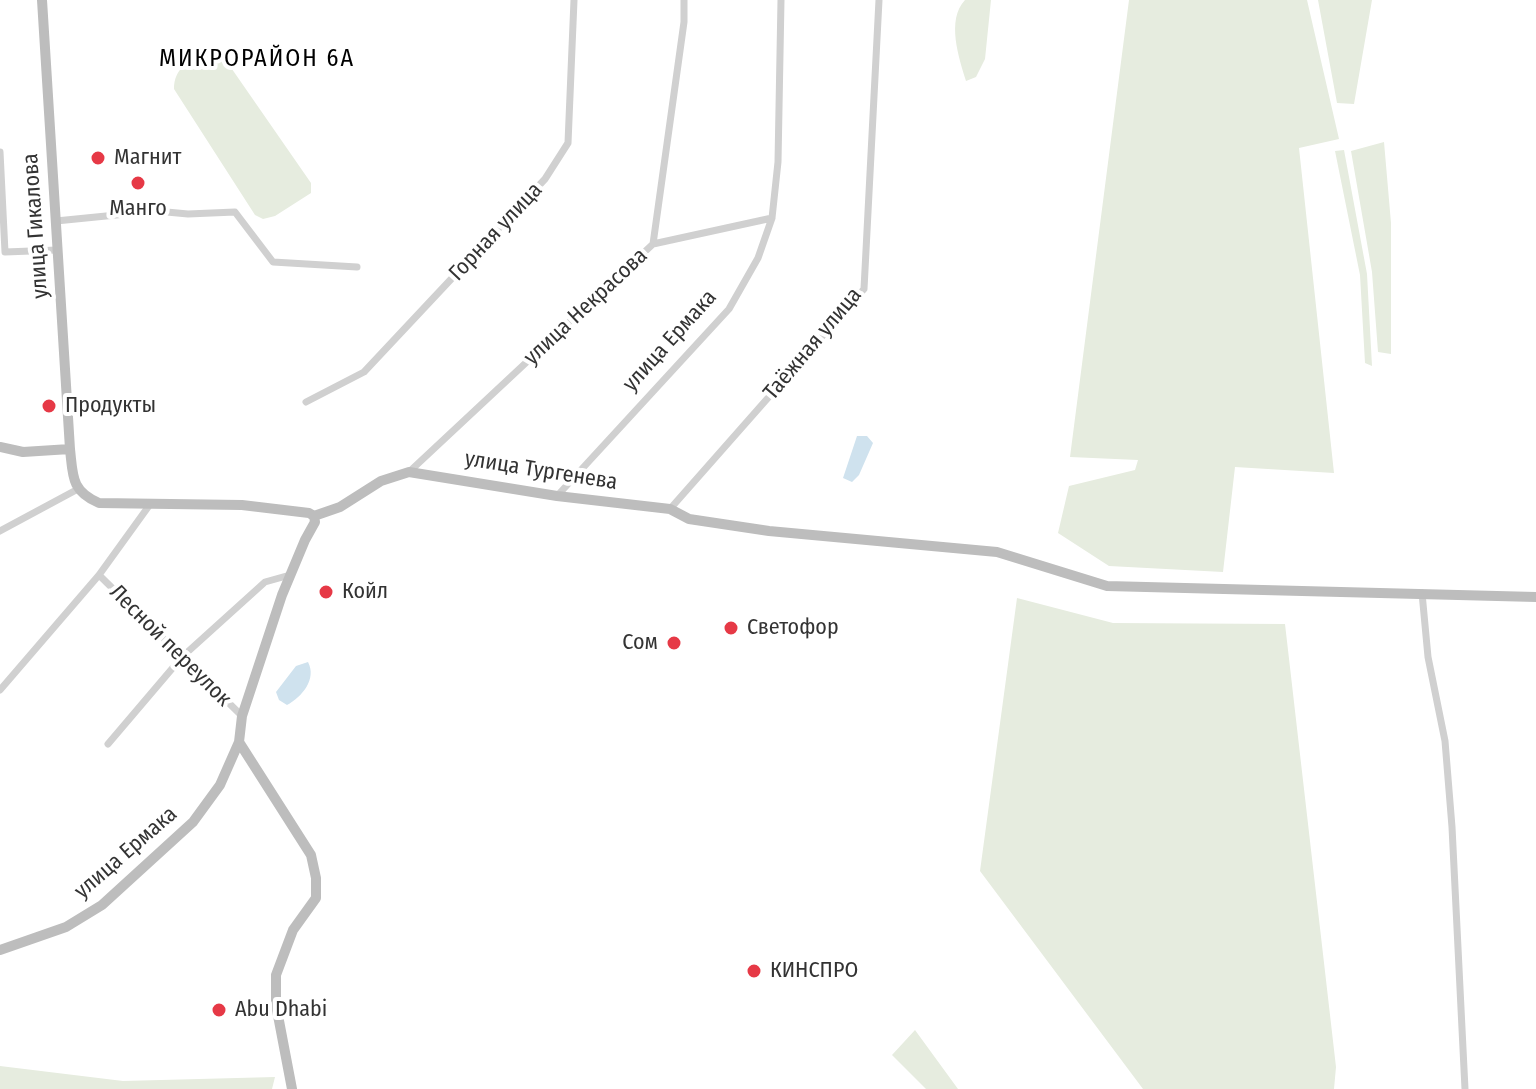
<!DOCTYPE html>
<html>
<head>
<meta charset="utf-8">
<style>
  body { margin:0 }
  canvas { display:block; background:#fff }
</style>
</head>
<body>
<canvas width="1536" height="1089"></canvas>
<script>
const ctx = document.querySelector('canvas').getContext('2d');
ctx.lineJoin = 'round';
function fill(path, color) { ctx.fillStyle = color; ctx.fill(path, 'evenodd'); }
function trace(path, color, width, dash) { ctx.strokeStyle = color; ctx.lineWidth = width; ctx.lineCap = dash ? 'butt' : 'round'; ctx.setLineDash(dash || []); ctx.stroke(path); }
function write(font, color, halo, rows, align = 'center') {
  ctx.font = font + ' "Fira Sans Condensed",sans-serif'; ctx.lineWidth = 8; ctx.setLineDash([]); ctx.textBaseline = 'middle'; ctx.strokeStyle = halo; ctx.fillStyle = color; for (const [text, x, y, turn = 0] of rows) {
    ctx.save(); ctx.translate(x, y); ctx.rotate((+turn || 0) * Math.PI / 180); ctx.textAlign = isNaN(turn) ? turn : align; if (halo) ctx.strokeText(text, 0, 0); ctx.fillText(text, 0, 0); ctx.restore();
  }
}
fill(new Path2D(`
  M965 0H991L985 59 976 77 966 81C959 58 946 20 965 0Z
  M1129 0H1307L1339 139 1299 148 1334 473 1235 467 1223 572 1109 566 1058 533 1069 486 1135 470 1138 460 1070 457Z
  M1318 0H1372L1354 104 1337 103Z
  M206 54 218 55 225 59 311 183V193L275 216 263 219 255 215 174 89C174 69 188 60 206 54Z
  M1384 142 1391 223V354L1378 352 1372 272 1351 151Z
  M1344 150 1367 274 1372 366 1365 363 1360 275 1335 151Z
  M1017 598 1113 623 1285 624 1336 1067 1334 1089H1143L980 871Z
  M915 1030 958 1089H926L892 1055Z
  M0 1066 123 1081 275 1077 272 1089H0Z`), '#e6ecdf');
fill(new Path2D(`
  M857 436H867L873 443 859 475 852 482 843 478Z
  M308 662C317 679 302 697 287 705L279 700 276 692 296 666Z`), '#cfe2ee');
trace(new Path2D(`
  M0 152 5 252 57 250
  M56 221 156 211 188 214 235 212 273 262 357 267
  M653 244 772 218
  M306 402 364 372 545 179 568 143 574 0
  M409 472 653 244 684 22V0
  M557 496 729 309 758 258 772 218 778 162 781 0
  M670 509 864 289 879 0
  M0 531 78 489
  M99 575 242 716
  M1422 593 1428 657 1445 741 1452 827 1465 1089
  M0 690 99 575 151 503
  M108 744 182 657 265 582 290 575`), '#d0d0d0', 7);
trace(new Path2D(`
  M42 0 70 449C73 476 71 491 99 503L242 505 309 513 314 516
  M0 447 23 452 70 449
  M314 516 340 507 381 481 409 472 557 496 670 509 689 519 769 531 997 552 1107 586 1536 597
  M0 950 66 927 102 905 193 822 220 785 239 742
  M292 1089 276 1005V975L293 930 316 898V878L311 855 239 742 242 716 282 595 305 540 315 522 314 516`), '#bdbdbd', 10);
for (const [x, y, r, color] of [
  [98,158,8,"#e63946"],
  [138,183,8,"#e63946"],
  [49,406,8,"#e63946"],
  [326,592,8,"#e63946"],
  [731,628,8,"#e63946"],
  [674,643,8,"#e63946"],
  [754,971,8,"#e63946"],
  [219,1010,8,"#e63946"]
]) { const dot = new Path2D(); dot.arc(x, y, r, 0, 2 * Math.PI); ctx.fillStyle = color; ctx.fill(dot); trace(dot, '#fff', 3); }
write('22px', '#333', '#fff', [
  ["Магнит",114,158],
  ["Манго",138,209,"center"],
  ["Продукты",65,406],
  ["Койл",342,592],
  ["Светофор",747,628],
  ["Сом",658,643,"right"],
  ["КИНСПРО",770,971],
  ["Abu Dhabi",235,1010]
], 'left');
write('22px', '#333', '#fff', [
  ["улица Гикалова",36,226,-94],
  ["Горная улица",496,232,-47],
  ["улица Некрасова",586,307,-43],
  ["улица Ермака",670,341,-48],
  ["Таёжная улица",813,344,-50],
  ["улица Тургенева",541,471,9],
  ["Лесной переулок",170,646,45],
  ["улица Ермака",126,853,-41]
]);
ctx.letterSpacing = '2px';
write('24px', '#000', '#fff', [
  ["МИКРОРАЙОН 6А",257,59]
]);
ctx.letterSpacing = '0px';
</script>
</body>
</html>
